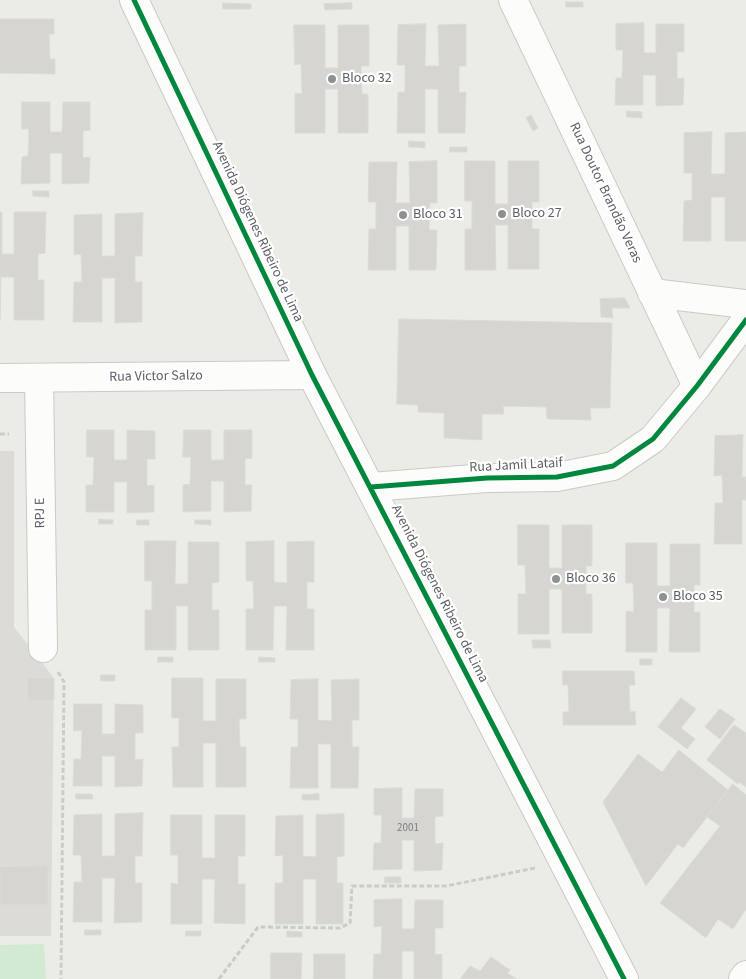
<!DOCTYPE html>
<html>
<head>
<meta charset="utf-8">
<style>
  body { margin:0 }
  canvas { display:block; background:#ecece7 }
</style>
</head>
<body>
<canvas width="746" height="979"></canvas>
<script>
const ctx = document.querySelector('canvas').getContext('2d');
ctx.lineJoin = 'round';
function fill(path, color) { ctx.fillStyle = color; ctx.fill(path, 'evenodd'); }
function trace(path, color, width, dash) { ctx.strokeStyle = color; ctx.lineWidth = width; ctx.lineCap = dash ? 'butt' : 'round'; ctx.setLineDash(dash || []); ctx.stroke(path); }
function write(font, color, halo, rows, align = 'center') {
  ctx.font = font + ' "Source Sans 3",sans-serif'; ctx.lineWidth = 4.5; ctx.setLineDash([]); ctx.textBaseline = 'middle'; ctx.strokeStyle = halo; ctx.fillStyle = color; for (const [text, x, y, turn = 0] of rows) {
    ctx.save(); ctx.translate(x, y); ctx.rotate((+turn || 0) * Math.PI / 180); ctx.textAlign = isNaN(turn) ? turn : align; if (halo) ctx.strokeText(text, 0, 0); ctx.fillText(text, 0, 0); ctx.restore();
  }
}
fill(new Path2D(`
  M0 451H14V627L54 678 51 936H0Z`), '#dddbd5');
fill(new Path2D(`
  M44 944 46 979H0V945Z`), '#d3ead2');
const building = new Path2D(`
  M566 2H583V7H566Z
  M223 3 251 4V9H223Z
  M352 3V9L325 10 324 4Z
  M0 19H54V34H49L50 59H55V74L0 73Z
  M644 23V53H656V24H684V52H677V79L684 78 683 105 656 106V75H643V105H615L616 78H622L623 50H616V24Z
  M426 24 425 66H439L438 25 466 24V66H459V93L466 92 465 133H438V89H425V133H397L398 92H405V65H397L398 25Z
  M294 25H325V68H338V25H369V66H361L362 94H368V133H338V89H325V133H295V93L302 94 301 64 295 65Z
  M22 102H50V132H62L63 102H90V130L83 131V158L90 157 89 183 62 184V153H50V183L21 184 22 157 28 156 29 129H22Z
  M627 111 642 112V118L627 117Z
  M531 115 538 128 533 131 526 118Z
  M712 132 711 174H725V133L746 132V241H725V197H711V241H683L684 201 692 200V173H684V133Z
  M409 141 425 142V148L409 147Z
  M450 147H467V152H450Z
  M437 161V203H430L429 230H437L436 270H409V226H396V270H368L369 229H376V202H368L369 162H397L396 203H410L409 162Z
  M465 161H495V204H508V161H539V202H532V229H539V269H508V225H495L496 270H465V229H472V201H465Z
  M33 191H49V197L33 196Z
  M0 212H2V254H14V212H46L45 253 38 254V280H44V320H14V277H1L0 320Z
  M143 213 142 256H135V282H142V322L115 323V278H102V322H73L74 282H82L81 254 74 255V215L102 214V256H115V214Z
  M625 298 630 308H612L613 318 601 317 600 299Z
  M399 319 612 323 610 408H590L591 420 547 419 546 407 503 406 504 414H482V440L444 438V413L418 412V405L397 404Z
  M87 430H114V460H127V430L155 431V459H147V486L154 485V512L127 513V482H114V512H86V485H93L94 457H87Z
  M184 430H211V460H224V430H252V458L245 459V485H252L251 511 224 512V481H211V511L183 512V485L190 484 191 457H183Z
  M743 435 742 477H746V500H742V544H714L715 503H723L722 475 714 476 715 436Z
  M99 519 113 520V524H99Z
  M137 520H149V525H137Z
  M195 520H211V525L195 524Z
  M518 525H549V568H562V525H592V566H586V594H592V633H562V589H549V634H518V594H526L525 565H518Z
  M145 541H176L175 584H188V542H219V582L212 583V610H219V650H188V606H176V650H145V610H152V581H145Z
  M274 541V582L287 583V542L314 541V582H307V609H314V650H286L287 606H274L273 650H246V609H254L253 581H246V542Z
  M626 543H657V586H670V544H700V585H694V612H700V652H669L670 608H657V652H626V611L634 612 633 583H626Z
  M532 640H550L551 648H533Z
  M158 657H173V662H158Z
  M259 657 275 658V662H259Z
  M640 659H652V665H640Z
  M563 671H634L635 685H629L630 712 635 711 636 725H563V712H569L568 685H563Z
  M101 675H115V681H101Z
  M28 678H54V700H28Z
  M172 678H203V721H216V679H246V719H239L240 747H246V787H216V743H203V787H173L172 747H179V718H172Z
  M318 679V720L332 721 331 680 359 679V720H352V747H359L358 788H331V744H318V788H290L291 747H298V719H290L291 680Z
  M681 698 696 709 681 728 695 739 687 749 658 727Z
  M74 704H102V734H115V704L143 705V733H135V760L143 759 142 786 115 787V756H102V786H73L74 759H81L82 730 74 731Z
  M720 709 735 719 720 739 705 727Z
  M734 725 746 733V787L739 782 738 784 707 760Z
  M679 750 728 790 683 848 678 844 646 886 603 802 638 754 662 772Z
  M733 784 746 795V909L733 929 718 919 706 938 660 903 720 826 707 817Z
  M402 788V818H414L415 789H443V816L435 817V844L443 843 442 870 414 871V840H402V869L373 870 374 843H381L382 815H374V789Z
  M76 794H92L93 799H76Z
  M319 794V800H302V795Z
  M143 813 142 856H135V883H142V922L114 923 115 878H102V922H73L74 882H82L81 855H73L74 815 102 814V856H115V814Z
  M344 814V856L337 857V883H343V924H316V879H303V924H275V883H283V855L275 856 276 816 303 815V856L316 857V815Z
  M171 815H202V858H215V815H245V856H238V884H245V924L214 923 215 879H202V924H171V883L178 884V855H171Z
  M48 866V905H0V867Z
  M385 877H401V883H385Z
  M402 899V929H414L415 900H443V928H435V955L442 954V979H414V951H402V979H373L374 954H381L382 926 374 927V900Z
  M85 930H101V935H85Z
  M186 931H201V936H186Z
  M287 931 302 932V937H287Z
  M271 953H302L301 979H271Z
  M314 954H345V979H314Z
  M491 957 510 970 507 973 517 979H460L470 966 480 971Z`);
fill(building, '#d6d5d2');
trace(building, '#dcdbd6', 1);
const minor = new Path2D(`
  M513 0 697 386
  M652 293 746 304
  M0 378 312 375
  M39 378 43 648
  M371 487 487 478 557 477 613 466 653 439 697 386 746 320
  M743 979 746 975`);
const secondary = new Path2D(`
  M134 0 312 375 624 979`);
trace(minor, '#c9cac9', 30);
trace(secondary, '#c8c9c8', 30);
trace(new Path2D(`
  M0 434H9
  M58 672 64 682 61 979
  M219 979 258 927 340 928 350 923 352 886H446L535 868`), '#c8cdca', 3, [5, 2.5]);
trace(minor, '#fcfcfb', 28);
trace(secondary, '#fcfcfb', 28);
trace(new Path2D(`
  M134 0 312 375 624 979
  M371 487 487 478 557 477 613 466 653 439 697 386 746 320`), '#00873e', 5);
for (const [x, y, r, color] of [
  [332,79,5,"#8e9193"],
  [502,214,5,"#8e9193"],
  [403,215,5,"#8e9193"],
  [556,579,5,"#8e9193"],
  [663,597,5,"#8e9193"]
]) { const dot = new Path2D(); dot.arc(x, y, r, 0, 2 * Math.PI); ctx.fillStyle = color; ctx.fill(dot); trace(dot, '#fff', 2); }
write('11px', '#7b7e82', null, [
  ["2001",408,829]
]);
write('14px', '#5c6066', '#fff', [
  ["Bloco 32",342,79],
  ["Bloco 27",512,214],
  ["Bloco 31",413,215],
  ["Bloco 36",566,579],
  ["Bloco 35",673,597]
], 'left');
write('14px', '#5c6066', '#fff', [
  ["Rua Doutor Brandão Veras",605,193,65],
  ["Avenida Diógenes Ribeiro de Lima",257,232,65],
  ["Rua Victor Salzo",156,377,-1],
  ["Rua Jamil Lataif",516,466,-3],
  ["RPJ E",41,513,-91],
  ["Avenida Diógenes Ribeiro de Lima",439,594,63]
]);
</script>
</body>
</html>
